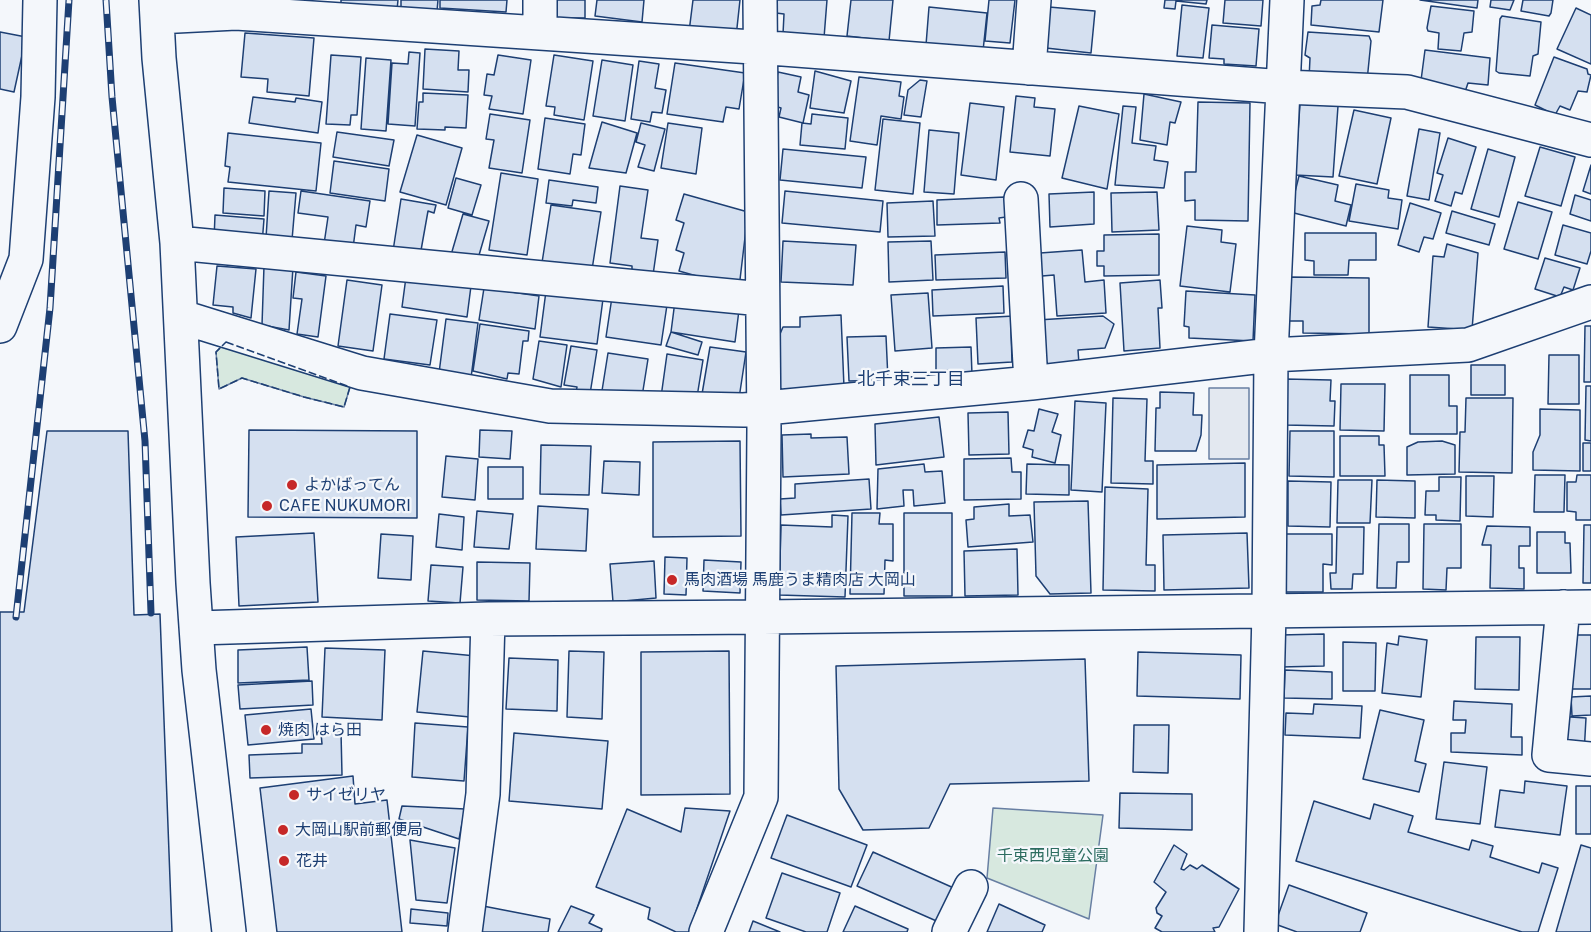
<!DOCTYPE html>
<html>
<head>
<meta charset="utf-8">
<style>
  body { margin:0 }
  canvas { display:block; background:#f4f7fb }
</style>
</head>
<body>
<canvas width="1591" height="932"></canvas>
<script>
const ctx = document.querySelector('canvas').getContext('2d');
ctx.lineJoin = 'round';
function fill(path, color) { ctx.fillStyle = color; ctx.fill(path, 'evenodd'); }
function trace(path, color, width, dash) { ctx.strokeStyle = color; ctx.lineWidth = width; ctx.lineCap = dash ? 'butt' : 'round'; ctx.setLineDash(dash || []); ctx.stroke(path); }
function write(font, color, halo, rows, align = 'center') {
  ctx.font = font + ' "Public Sans","Noto Sans JP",sans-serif'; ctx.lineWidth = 4.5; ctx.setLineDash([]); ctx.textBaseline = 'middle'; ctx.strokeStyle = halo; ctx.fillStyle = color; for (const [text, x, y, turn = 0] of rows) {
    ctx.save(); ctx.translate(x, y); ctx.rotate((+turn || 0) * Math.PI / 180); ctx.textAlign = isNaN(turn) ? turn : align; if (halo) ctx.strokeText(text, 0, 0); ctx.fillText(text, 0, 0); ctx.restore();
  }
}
const green = new Path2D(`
  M226 342 350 387 344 407 304 397 242 378 219 389 216 352Z
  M993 808 1103 815 1089 919 987 878Z`);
fill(green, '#d7e8df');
trace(green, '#687fa3', 1.5);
const parking = new Path2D(`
  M1209 388H1249V459H1209Z`);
fill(parking, '#e3e8f0');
trace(parking, '#687fa3', 1.5);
const building = new Path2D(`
  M341 0H398L397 10 341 5Z
  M401 0H438L437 11 401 7Z
  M440 0H507L506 12 440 8Z
  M548 0H585V18H554Z
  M597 0H644L642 22 595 16Z
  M693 0H740L736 37 689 32Z
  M777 0H827L824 38 783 34 784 14 776 13Z
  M851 0H893L889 41 847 36Z
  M989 0H1015L1010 43 985 41Z
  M1165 0H1207L1206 4 1176 1 1175 9 1164 8Z
  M1225 0H1263L1261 26 1223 23Z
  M1321 0H1383L1379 32 1311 25 1312 6 1320 5Z
  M1420 0H1478L1477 8Z
  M1491 0H1514L1510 10 1490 7Z
  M1523 0H1553L1551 13 1549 16 1521 11Z
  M1182 5 1209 8 1203 58 1177 56Z
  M1431 6 1474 11 1472 32 1464 33 1461 51 1438 49 1439 33 1428 31 1427 28Z
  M929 7 987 13 983 51 926 45Z
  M1049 7 1095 11 1091 53 1046 48Z
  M1576 8 1591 15V64L1557 49Z
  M1502 16 1541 22 1538 54 1533 56 1530 76 1499 73 1496 71 1500 19Z
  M1212 25 1259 29 1256 66 1224 64V59L1209 58Z
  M0 32 26 37 14 92 0 89Z
  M1308 32 1369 36 1371 41 1367 81 1309 79 1310 58 1305 55Z
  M245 33 314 38 309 96 267 92 268 79 241 77Z
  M425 49 459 51 458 70H469L468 92 423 89Z
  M1425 50 1490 58 1488 85 1468 83 1464 95 1420 88Z
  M409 52 420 53 415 126 388 124 392 63 408 64Z
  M331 55 361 57 357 115H351L350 125 326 124Z
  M498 55 531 60 523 114 489 109 492 96 484 95 487 74 494 75Z
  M554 55 593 61 584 120 554 115 555 107 546 106Z
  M1554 57 1587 69 1588 74 1591 75 1587 92 1578 91 1570 110 1560 106 1555 115 1535 105Z
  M366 58 391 60 386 131 361 129Z
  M602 60 633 65 625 121 593 116Z
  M639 61 659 64 655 88 666 90 662 113 652 112 650 122 631 119Z
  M675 63 745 73 739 109 726 107 723 122 667 114Z
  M815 71 851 81 844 113 810 108Z
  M778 72 801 77 798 92 809 95 803 123 779 117 781 108 771 105Z
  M859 77 901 82 899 96 904 97 901 119 881 116 877 145 850 141Z
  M920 80 927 81 921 117 904 115 908 90Z
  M423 93 468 95 466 128 445 127V130L417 129 419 102H423Z
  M1144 94 1181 102 1175 123 1170 122 1167 145 1140 140Z
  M1016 96 1035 98 1034 107 1055 109 1050 156 1010 152Z
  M253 97 295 102 296 98 322 102 318 133 249 123Z
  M1198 102 1250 103 1248 221 1195 220V200L1185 201V172H1196Z
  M970 103 1004 107 996 180 961 175Z
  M1300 104 1338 106 1333 177 1295 175Z
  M1079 106 1119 114 1107 189 1062 178Z
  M1123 106 1136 107 1132 143 1156 146 1154 160 1168 162 1164 188 1115 185Z
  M1354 110 1391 118 1377 184 1339 176Z
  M490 114 530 120 522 173 489 168 494 140 486 139Z
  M812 114 848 118 845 149 800 145 802 123 811 124Z
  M545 118 585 124 581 155 573 154 570 174 538 169Z
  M883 119 920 123 913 194 875 190Z
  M602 122 637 133 626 173 589 168Z
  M641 123 665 129 654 171 638 167 645 145 636 142Z
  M668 123 702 128 696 174 661 168Z
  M1419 129 1440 133 1429 200 1407 196Z
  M929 130 959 133 954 194 924 192Z
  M337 132 394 140 389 166 333 157Z
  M228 133 321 143 316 191 228 182 230 167 225 166Z
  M417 135 462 148 446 205 400 192Z
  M1448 138 1476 147 1462 194 1455 192 1451 206 1435 201 1443 175 1437 173Z
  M1540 147 1575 157 1561 206 1525 196Z
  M783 149 866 157 862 188 780 180Z
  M1488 149 1515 157 1499 217 1471 209Z
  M334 161 389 169 385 201 330 193Z
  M1591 165V194L1583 191Z
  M501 173 538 179 527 255 489 250Z
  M1299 176 1338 185 1335 201 1351 205 1346 226 1290 212Z
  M456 178 481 185 472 215 448 208Z
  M549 180 598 187 596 203 573 200 572 206 546 203Z
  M1356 184 1389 190 1388 198 1402 200 1398 229 1349 221Z
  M620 186 648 190 641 238 658 240 653 275 632 271V266L610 263Z
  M224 188 265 191 264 216 223 213Z
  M269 191 296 193 292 240 266 238Z
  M301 191 370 201 366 227 356 225 353 248 324 244 328 217 298 213Z
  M785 191 883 201 880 232 782 223Z
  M1094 192V224L1050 227 1049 194Z
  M1157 192 1159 230 1112 232 1111 193Z
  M684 194 748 212 739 288 679 271 684 253 676 250 684 223 676 220Z
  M1575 195 1591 200V221L1570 214Z
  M1005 197 1006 217 999 218 1000 223 937 225V200Z
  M401 199 436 205 434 213 428 211 420 256 393 251Z
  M933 201 935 236 888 237 887 203Z
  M1518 202 1552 212 1538 259 1504 249Z
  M1410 203 1441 213 1433 239 1424 237 1419 252 1398 245Z
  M551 205 601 212 591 276 541 269Z
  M1452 211 1495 224 1489 245 1446 233Z
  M463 214 489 221 477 262 451 255Z
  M215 215 264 219 262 244 214 240Z
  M1563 225 1591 233V251L1587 264 1555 255Z
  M1187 226 1222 230 1221 242 1236 244 1230 292 1180 286Z
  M1305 233H1376V260H1349L1348 275H1314V261L1305 260Z
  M1159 234V275L1104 276V266H1097V251H1104V235Z
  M783 241 856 245 853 285 781 282Z
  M931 241 933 280 889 282 888 242Z
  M1447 244 1478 253 1472 330 1428 327 1433 256 1444 257Z
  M1082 250 1085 282 1104 280 1106 313 1057 316 1054 275 1042 276 1040 253Z
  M1005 252 1006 278 936 280 935 255Z
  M1545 258 1580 268 1573 290 1564 287 1560 297 1535 289Z
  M217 266 256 269 251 318 233 313V307L213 305Z
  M264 266 293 267 289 330 262 325Z
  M296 272 326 276 318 337 297 334 302 299 293 298Z
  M406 277 471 286 467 317 402 307Z
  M1289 277 1369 278V334L1303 333V321H1289Z
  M347 280 382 285 373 351 338 346Z
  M1160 280 1162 308H1158L1160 348 1124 351 1120 283Z
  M1003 286 1004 313 933 316 932 290Z
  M484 288 539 296 535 329 479 320Z
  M546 291 603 299 597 344 540 337Z
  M1186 291 1255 295 1253 341 1189 338V327L1184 326Z
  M928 293 932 348 895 351 891 295Z
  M612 297 667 305 661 345 606 337Z
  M675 301 739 310 735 342 671 332Z
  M390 314 437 320 430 365 384 359Z
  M841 315 844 387 780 390 777 341 783 327H800V317Z
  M1014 316 1015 330H1011L1012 362 978 364 976 318Z
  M1103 316 1114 324 1105 348 1078 350 1079 364 1040 366 1037 320Z
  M446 319 478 323 471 378 439 373Z
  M480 324 529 331 528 341H523L519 374 508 373 507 379 473 371Z
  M1585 326H1591V382H1584Z
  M671 332 702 342 698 355 666 346Z
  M886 336 888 380 849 381 847 337Z
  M539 341 567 345 561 387 533 379Z
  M571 346 597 350 590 394 576 392 577 387 564 385Z
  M710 347 746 352 738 405 701 400Z
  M971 347 972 375 958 376V370L936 371V348Z
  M608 353 648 359 641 403 601 397Z
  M667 354 703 360 696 403 661 397Z
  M1549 355H1579V404H1548Z
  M1471 365H1505V395H1471Z
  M1410 375H1449V406H1457V434H1410Z
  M1285 379 1331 380 1330 401H1335L1334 426 1284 425Z
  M1341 384H1385L1384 431 1340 430Z
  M1586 386H1591V441L1585 440Z
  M1160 392 1194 393 1193 415H1202L1201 435 1196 451H1155L1156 408H1160Z
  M1113 398 1147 399 1145 461H1153V484L1111 483Z
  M1466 398H1513L1512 473 1459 472 1460 432H1465Z
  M1075 401 1106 403 1102 492 1071 490Z
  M1039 409 1058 414 1052 432 1061 435 1055 463 1032 457 1033 450 1023 447 1028 430 1034 431Z
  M1540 409 1580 410V471L1533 470V452L1540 435Z
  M1008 412 1009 454 969 455 968 413Z
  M939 417 944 457 876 465 875 424Z
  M249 430 417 431V518L248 517Z
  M480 430 512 431 510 459 479 457Z
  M47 431H128L134 615 160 614 172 932H0V612H24Z
  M1290 431H1334V477L1289 476Z
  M811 434V438L847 437 849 474 783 477 782 435Z
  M1340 436H1379V445H1384L1385 476H1340Z
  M740 441 741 536 653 537V442Z
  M1442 441 1455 445V474L1407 475V447L1418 442Z
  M1583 443H1591V471H1583Z
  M541 445 591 446 589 495 540 494Z
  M446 456 478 459 475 500 442 497Z
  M1011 458 1012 472H1021V499L964 500V459Z
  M604 461 640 462 639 495 602 493Z
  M1245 463V517L1157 519V465Z
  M924 464 925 472 942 471 945 503 914 506 913 490H903L904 506 877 509 878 469Z
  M1027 464 1069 465V495L1026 494Z
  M488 467H523V499H488Z
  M1535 475H1565L1564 512H1534Z
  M1577 475H1591V520H1576V512L1567 511V482H1576Z
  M1466 476H1494L1493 517 1466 516Z
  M1439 477H1461L1460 521 1436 520V515H1425L1426 491H1439Z
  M869 479 871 509 781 515 780 499 795 498V484Z
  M1338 480H1372L1370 523H1337Z
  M1377 480 1415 481V518L1376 517Z
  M1288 481 1331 482 1330 527 1288 526Z
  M1105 487 1148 489 1146 565H1155V591L1103 590Z
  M1088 501 1091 593 1050 594 1036 576 1034 502Z
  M1009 504V516L1030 515 1033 542 968 547 966 520 974 519V507Z
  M538 506 588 509 586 551 536 549Z
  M477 511 513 514 509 549 474 547Z
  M852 513H880L879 524H893V561L885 560 884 594H850Z
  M904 513H952V596H904Z
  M439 514 464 517 462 550 436 547Z
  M832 515 848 516 845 597 779 595 781 525 832 527Z
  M1379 524H1409V562H1397L1396 588H1377Z
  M1424 524H1461V568H1447L1446 590 1423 589Z
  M1584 525H1591V583H1583Z
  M1487 526 1530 527V546H1519V568H1524V589L1490 588 1491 545H1482Z
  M1337 527H1364L1363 574H1353L1352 589H1331L1330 573H1336Z
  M1537 532H1565V543H1570L1571 573H1537Z
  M314 533 318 602 239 606 236 537Z
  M1247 533 1249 588 1164 590 1163 535Z
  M381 534 413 536 411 580 378 578Z
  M1279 534H1332V565L1323 564V592H1278Z
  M1017 549 1018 595 965 596 964 551Z
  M665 557 687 558 686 595 664 594Z
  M704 560 741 562 740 593 703 591Z
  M654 561 656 598 613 602 610 564Z
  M477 562 530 563 529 601 477 600Z
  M431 565 463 567 460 603 428 601Z
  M1324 634V666L1280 667V635Z
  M1566 635H1591V689H1567Z
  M1399 636 1427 640 1421 697 1382 693 1387 643 1398 645Z
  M1476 637H1520L1519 690 1475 689Z
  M1343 642 1376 643 1375 691H1343Z
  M307 647 309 680 238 683V650Z
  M325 648 385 650 382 720 322 717Z
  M423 651 476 656 470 717 417 712Z
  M569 651 604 652 602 719 567 717Z
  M729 651 730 794 641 795V652Z
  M1138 652 1241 655 1240 699 1137 696Z
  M509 658 558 660 557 711 506 709Z
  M1085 659 1089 781 950 784 929 828 863 830 839 789 836 666Z
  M1285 670 1332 672V699L1284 698Z
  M312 681 313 705 240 709 238 685Z
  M1591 696V715L1572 716 1571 697Z
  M1454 701 1512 704 1511 737H1522V755L1451 752V733H1465L1466 720H1453Z
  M1314 704 1362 706 1360 738 1285 735 1286 713 1313 714Z
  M311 709 314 739 248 745 245 715Z
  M1380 710 1424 720 1415 761 1426 764 1419 792 1363 779Z
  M1555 716 1586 718 1584 754 1553 746Z
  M415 723 468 727 464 781 412 777Z
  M1134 725H1169L1168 773 1133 772Z
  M341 732 342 775 250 778 249 755 302 753V744H322L321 733Z
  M514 733 608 741 602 809 509 801Z
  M1444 762 1487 767 1480 824 1436 819Z
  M353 776 355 804 387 800 402 932H277L260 788Z
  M1525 781 1567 786 1560 835 1495 827 1500 790 1524 793Z
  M1576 786H1591V834H1576Z
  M1120 793 1192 794V830L1119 828Z
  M1314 801 1370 819 1374 804 1413 816 1408 832 1469 850 1472 840 1493 846 1490 857 1539 873 1542 863 1558 868 1538 932H1522L1296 861Z
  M402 806 465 809 459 839 399 819Z
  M685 808 730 811 689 932H676L648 919 650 908 596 887 627 809 681 832Z
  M787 815 867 845 851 887 771 858Z
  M410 840 455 848 447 903 416 900Z
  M1174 845 1187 854 1181 869 1184 870 1190 865 1197 869 1202 865 1239 889 1219 927 1213 928 1215 932H1162L1155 928 1162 916 1157 913 1156 908 1166 892 1154 882Z
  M1581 845 1591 848V932H1556Z
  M873 852 956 889 941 923 857 886Z
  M782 873 840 893 827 932H806L766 918Z
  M1289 885 1367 913 1360 932H1297L1275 924Z
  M999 904 1045 925 1042 932H987Z
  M483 906 550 919 548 932H477Z
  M571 906 594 915 589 923 602 929 601 932H558Z
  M855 906 908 929 907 932H843Z
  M411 909 448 913 447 926 410 923Z
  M753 921 780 932H749Z`);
fill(building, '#d5e0f0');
trace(building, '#1d3f73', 1.5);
const minor = new Path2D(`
  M156 0 159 58 177 243 193 583 199 670 229 932
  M540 0V33
  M157 17 236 13 783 49 1284 87 1407 92 1591 140
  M1029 68 1034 0
  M1021 199 1031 383
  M177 243 762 299
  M182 317 362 373 550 406 744 410 1031 383 1271 355 1468 345 1591 302
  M0 326 26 259 38 97 40 0
  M1563 607 1549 755 1591 759
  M197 628 488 619 763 617 1591 607
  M465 932 483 794 488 619
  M706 932 761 797 764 429 760 0
  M949 932 971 887
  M1261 932 1269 612 1271 355 1287 0`);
trace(minor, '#1d3f73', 36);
trace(minor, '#f4f7fb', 33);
const rail = new Path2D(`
  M106 0 112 97 145 441 151 613
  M16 617 50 308 69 0`);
trace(rail, '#1d3f73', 7);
trace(rail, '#f4f7fb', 4.5, [14]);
trace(new Path2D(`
  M226 342 350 387 344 407 304 397 242 378 219 389 216 352Z`), '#1d3f73', 1.5, [8, 3]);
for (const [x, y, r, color] of [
  [292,485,6,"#c62828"],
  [267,506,6,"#c62828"],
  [672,580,6,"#c62828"],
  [266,730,6,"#c62828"],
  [294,795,6,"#c62828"],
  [283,830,6,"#c62828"],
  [284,861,6,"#c62828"]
]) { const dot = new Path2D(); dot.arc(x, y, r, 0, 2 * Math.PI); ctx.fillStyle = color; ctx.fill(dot); trace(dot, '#f4f7fb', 2); }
write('16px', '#1d3f73', '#f4f7fb', [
  ["よかばってん",304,485],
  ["CAFE NUKUMORI",279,506],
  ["馬肉酒場 馬鹿うま精肉店 大岡山",684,580],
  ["焼肉 はら田",278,730],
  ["サイゼリヤ",306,795],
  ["大岡山駅前郵便局",295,830],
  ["花井",296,861]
], 'left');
write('16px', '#2c6c60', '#f4f7fb', [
  ["千束西児童公園",1053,856]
]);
write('18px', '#1d3f73', '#f4f7fb', [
  ["北千束三丁目",911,379]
]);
</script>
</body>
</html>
